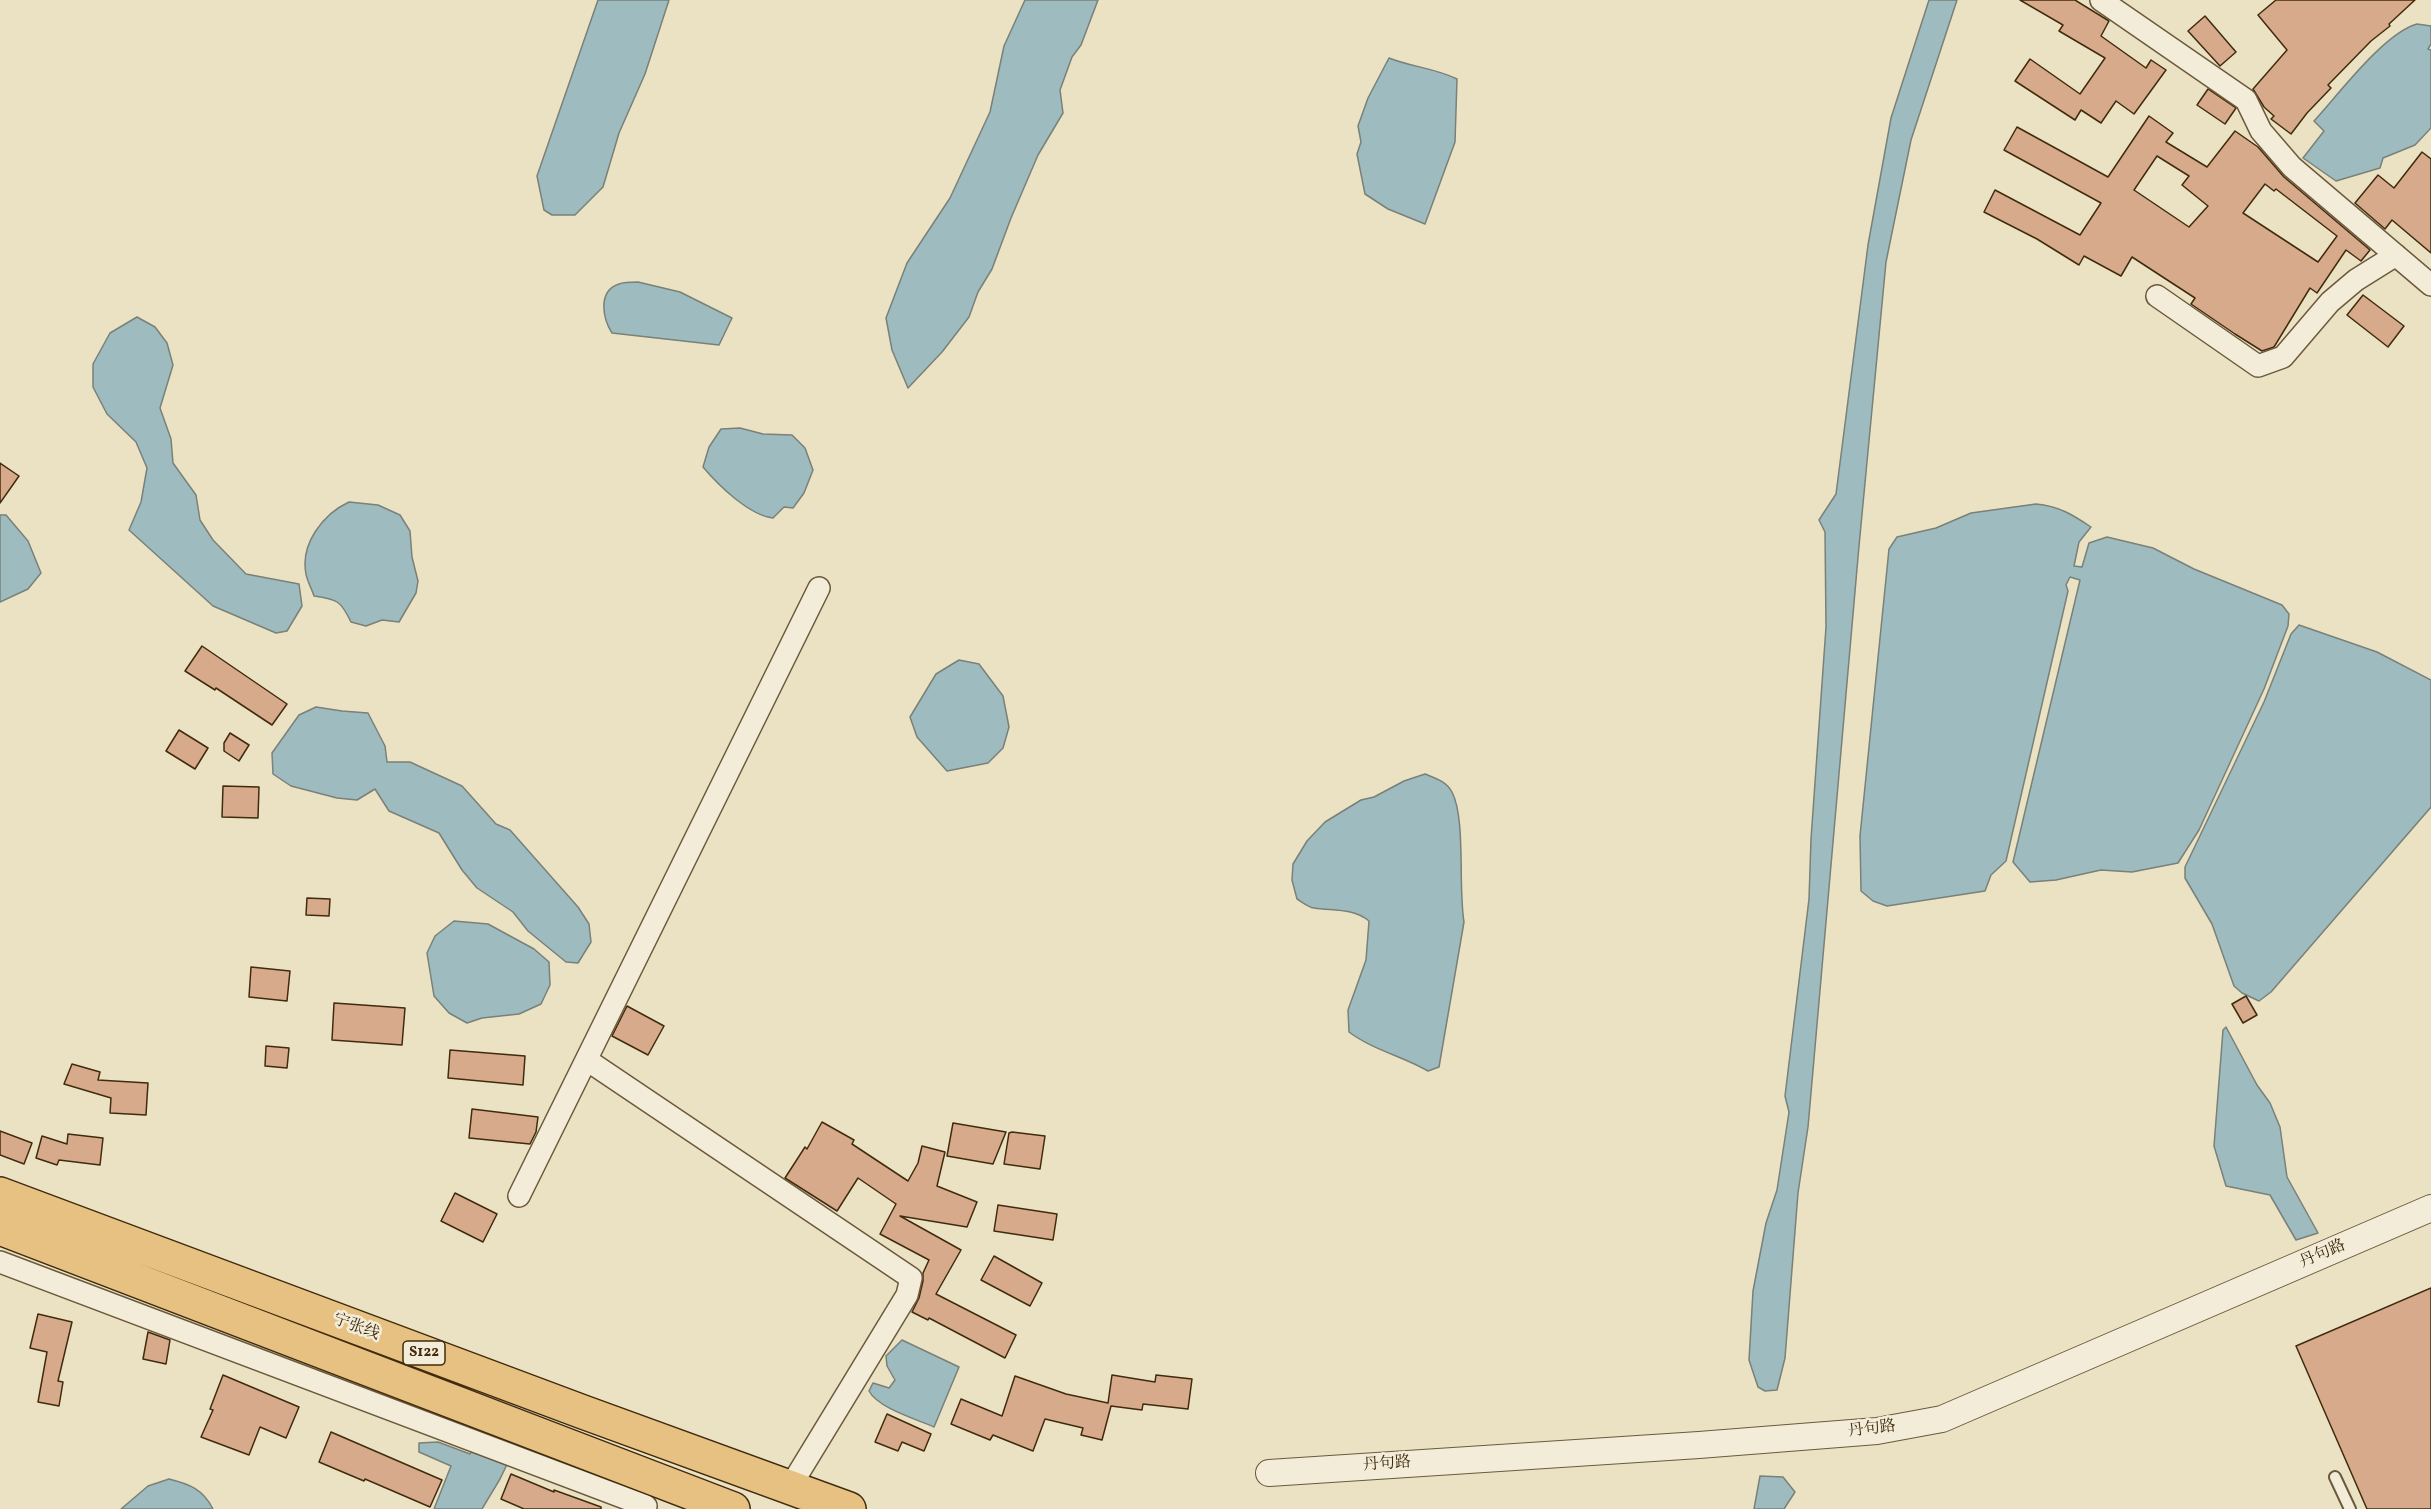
<!DOCTYPE html>
<html>
<head>
<meta charset="utf-8">
<style>
  body { margin:0 }
  canvas { display:block; background:#ebe2c4 }
</style>
</head>
<body>
<canvas width="2431" height="1509"></canvas>
<script>
const ctx = document.querySelector('canvas').getContext('2d');
ctx.lineJoin = 'round';
function fill(path, color) { ctx.fillStyle = color; ctx.fill(path, 'evenodd'); }
function trace(path, color, width, dash) { ctx.strokeStyle = color; ctx.lineWidth = width; ctx.lineCap = dash ? 'butt' : 'round'; ctx.setLineDash(dash || []); ctx.stroke(path); }
function write(font, color, halo, rows, align = 'center') {
  ctx.font = font + ' Vollkorn,"Noto Serif SC",serif'; ctx.lineWidth = 5; ctx.setLineDash([]); ctx.textBaseline = 'middle'; ctx.strokeStyle = halo; ctx.fillStyle = color; for (const [text, x, y, turn = 0] of rows) {
    ctx.save(); ctx.translate(x, y); ctx.rotate((+turn || 0) * Math.PI / 180); ctx.textAlign = isNaN(turn) ? turn : align; if (halo) ctx.strokeText(text, 0, 0); ctx.fillText(text, 0, 0); ctx.restore();
  }
}
const water = new Path2D(`
  M598 0H669L645 74 619 133 603 187 575 215H552L544 210 537 176Z
  M1025 0H1098L1081 45 1072 57 1060 90 1063 113 1038 155 1011 218 992 269 978 292 969 317 942 352 908 388 892 350 886 318 907 263 950 198 990 112 1004 46Z
  M1929 0H1957L1911 140 1886 262 1859 546 1808 1127 1798 1193 1785 1358 1777 1390 1765 1391 1758 1387 1749 1360 1753 1291 1766 1223 1777 1190 1789 1112 1785 1096 1809 899 1811 839 1826 627 1825 532 1819 520 1836 494 1868 245 1891 118Z
  M2417 24 2431 26V44L2428 49 2431 50V128L2415 145 2383 158 2380 168 2336 181 2303 158 2324 131 2314 121C2338 95 2384 33 2417 24Z
  M1389 58C1411 67 1435 68 1457 79L1455 142 1425 224 1388 209 1365 194 1357 154 1361 142 1358 126 1368 98Z
  M638 282 680 292 732 318 719 345 612 333C603 319 597 291 619 284 624 282 632 282 638 282Z
  M137 317 155 327 167 343 173 365 160 408 171 439 173 463 196 495 200 520 213 540 246 574 299 584 302 606 287 631 276 633 213 606 129 530 141 502 147 468 136 442 107 414 93 387V364L110 333Z
  M740 428 763 434 792 435 805 448 813 470 804 493 793 508 784 507 773 518C749 515 719 486 703 467L709 447 721 429Z
  M349 502 378 505 400 515 410 531 412 557 418 581 416 593 399 622 382 620 366 626 351 622C341 601 337 599 314 596 312 589 307 581 306 574 300 544 323 514 349 502Z
  M2036 504C2059 506 2073 515 2091 527L2079 542 2074 566 2082 567 2089 543 2107 537 2153 548 2194 569 2282 605 2289 614 2288 626 2264 689 2199 830 2178 863 2132 872 2101 870 2056 880 2030 882 2013 862 2080 580 2070 577 2066 585 2068 591 2006 861 1991 875 1985 891 1887 906 1873 901 1861 891 1860 836 1889 549 1897 537 1936 528 1971 513Z
  M0 515H6L28 541 41 573 28 589 0 602Z
  M2299 625 2377 652 2431 680V807L2271 992 2259 1001 2242 993 2234 986 2212 924 2185 878V867L2264 702 2291 634Z
  M959 660 979 664 1003 696 1009 727 1003 748 988 763 947 771 917 737 910 717 936 674Z
  M316 707 342 711 368 713 385 746 387 762H410L462 786 496 824 510 830 578 907 589 924 591 942 578 963 566 962 528 931 513 912 477 888 462 870 439 833 389 811 375 789 357 800 337 798 291 786 273 774 272 753 299 715Z
  M1425 774C1435 778 1446 781 1452 792 1466 819 1458 887 1464 922L1439 1067 1428 1071C1402 1056 1373 1050 1349 1032L1348 1010 1366 960 1369 921C1353 908 1333 911 1314 908 1308 907 1302 902 1297 899L1292 880 1293 864 1307 841 1325 822 1361 800 1374 797 1404 781Z
  M454 921 488 924 534 949 549 962 550 985 541 1004 519 1014 482 1018 467 1023 449 1013 434 996 427 953 435 936Z
  M2226 1027 2257 1085 2270 1103 2280 1127 2287 1177 2318 1233 2296 1240 2270 1195 2226 1186 2214 1146 2223 1030Z
  M902 1340 959 1367 934 1427C916 1419 878 1408 869 1391L873 1383 889 1388 895 1380 887 1366 886 1356Z
  M477 1438 513 1452 500 1479 482 1509H434L451 1466 419 1452V1443L438 1442 470 1454Z
  M1760 1476 1783 1477 1795 1492 1784 1509H1754Z
  M169 1479C189 1484 203 1489 213 1509H121L148 1486Z`);
fill(water, '#9ebbbf');
trace(water, '#798178', 1.5);
const building = new Path2D(`
  M2020 0H2075L2109 21 2101 36 2146 68 2151 60 2166 70 2134 114 2116 101 2101 123 2081 110 2075 120 2015 81 2030 59 2080 94 2105 58 2059 31 2063 25Z
  M2276 0H2415L2389 24 2390 26 2371 41 2328 85 2331 88 2307 113 2291 134 2271 119 2274 116 2264 107 2253 89 2287 50 2258 15Z
  M2205 16 2236 52 2220 66 2188 31Z
  M2208 89 2236 108 2225 124 2197 105Z
  M2149 116 2173 133 2166 142 2207 167 2235 131 2258 147 2284 177 2370 250 2361 261 2346 250 2317 293 2310 288 2274 347 2262 351 2235 334 2191 304 2195 298 2132 257 2121 276 2084 256 2079 265 2037 239 1984 212 1995 190 2080 235 2101 203 2004 150 2017 127 2108 177ZM2157 156 2189 176 2182 185 2208 206 2189 227 2134 190ZM2265 184 2274 191 2276 189 2337 236 2318 262 2243 213Z
  M2422 152 2431 159V253L2392 220 2385 229 2355 203 2378 175 2394 188Z
  M2363 295 2404 326 2388 347 2347 315Z
  M0 463 19 476 0 503Z
  M202 646 287 704 272 725 216 688 215 690 185 671Z
  M179 730 208 748 195 769 166 751Z
  M230 733 249 745 239 761 224 751V743Z
  M223 786 259 787 258 818 222 817Z
  M307 898 330 899 329 916 306 915Z
  M251 967 290 971 287 1001 249 997Z
  M2246 996 2257 1015 2243 1023 2232 1004Z
  M334 1003 405 1008 402 1045 332 1040Z
  M627 1006 664 1026 648 1055 612 1036Z
  M266 1046 289 1048 287 1068 265 1066Z
  M450 1050 525 1056 523 1085 448 1078Z
  M72 1064 100 1072 98 1080 148 1083 146 1115 110 1113 111 1098 64 1084Z
  M472 1109 538 1117 536 1132 530 1144 469 1138Z
  M822 1122 854 1140 852 1144 908 1181 918 1163 922 1146 945 1152 937 1186 977 1202 967 1227 900 1216 961 1250 936 1294 1016 1335 1005 1358 929 1318 928 1320 912 1312 919 1298 923 1281V1273L929 1260 880 1234 896 1204 858 1178 837 1211 785 1178 805 1147 807 1149Z
  M953 1123 1006 1132 993 1164 947 1156Z
  M0 1131 32 1143 24 1164 0 1155Z
  M1012 1132 1045 1136 1040 1169 1004 1164 1009 1133Z
  M68 1134 103 1138 100 1165 59 1160 57 1165 36 1158 42 1136 67 1144Z
  M455 1193 497 1214 483 1242 441 1221Z
  M998 1205 1057 1214 1053 1240 994 1231Z
  M994 1256 1042 1283 1030 1306 981 1280Z
  M2431 1288V1509H2367L2296 1346Z
  M38 1314 72 1322 58 1381 63 1382 59 1406 38 1402 47 1352 30 1348Z
  M148 1332 170 1340 166 1364 143 1359Z
  M223 1375 299 1407 286 1438 260 1427 249 1455 201 1437 213 1410 210 1409Z
  M1112 1375 1155 1382 1156 1375 1192 1379 1188 1409 1143 1404 1142 1410 1111 1406 1102 1440 1081 1435 1083 1428 1045 1419 1033 1451 993 1435 990 1440 951 1424 961 1399 1002 1416 1015 1376 1066 1394 1108 1403Z
  M887 1414 931 1434 924 1451 902 1442 898 1451 875 1442Z
  M331 1432 442 1480 430 1507 365 1479 364 1481 319 1462Z
  M511 1474 554 1492V1490L601 1507V1509H524L501 1499Z`);
fill(building, '#d6aa8a');
trace(building, '#412b0d', 1.5);
const service = new Path2D(`
  M2335 1477 2350 1509`);
const minor = new Path2D(`
  M2101 0 2246 100 2261 131 2292 167 2431 285
  M2157 296 2258 366 2283 357 2330 302 2356 280 2396 255
  M587 1060 911 1278 907 1295 790 1487
  M519 1196 819 588
  M0 1262 646 1506 645 1509`);
const tertiary = new Path2D(`
  M1269 1473 1699 1445 1877 1431 1942 1419 2431 1208`);
const primary = new Path2D(`
  M0 1194 583 1412 849 1509
  M0 1228 733 1509`);
trace(service, '#6c593b', 14);
trace(minor, '#6c593b', 24);
trace(tertiary, '#6c593b', 28);
trace(primary, '#412b0d', 36);
trace(service, '#f2ecd9', 10);
trace(minor, '#f2ecd9', 21);
trace(tertiary, '#f2ecd9', 26);
trace(primary, '#e6c182', 33);
for (const [x, y, w] of [
  [424,1353,42]
]) { const box = new Path2D(); box.roundRect(x - w / 2, y - 12, w, 24, 4.5); ctx.fillStyle = '#f2ecd9'; ctx.fill(box); trace(box, '#412b0d', 1.5); }
write('bold 15px', '#412b0d', null, [
  ["S122",424,1353]
]);
write('16px', '#412b0d', '#f2ecd9', [
  ["丹句路",2323,1255,-23],
  ["宁张线",356,1328,20],
  ["丹句路",1872,1430,-7],
  ["丹句路",1387,1465,-4]
]);
</script>
</body>
</html>
